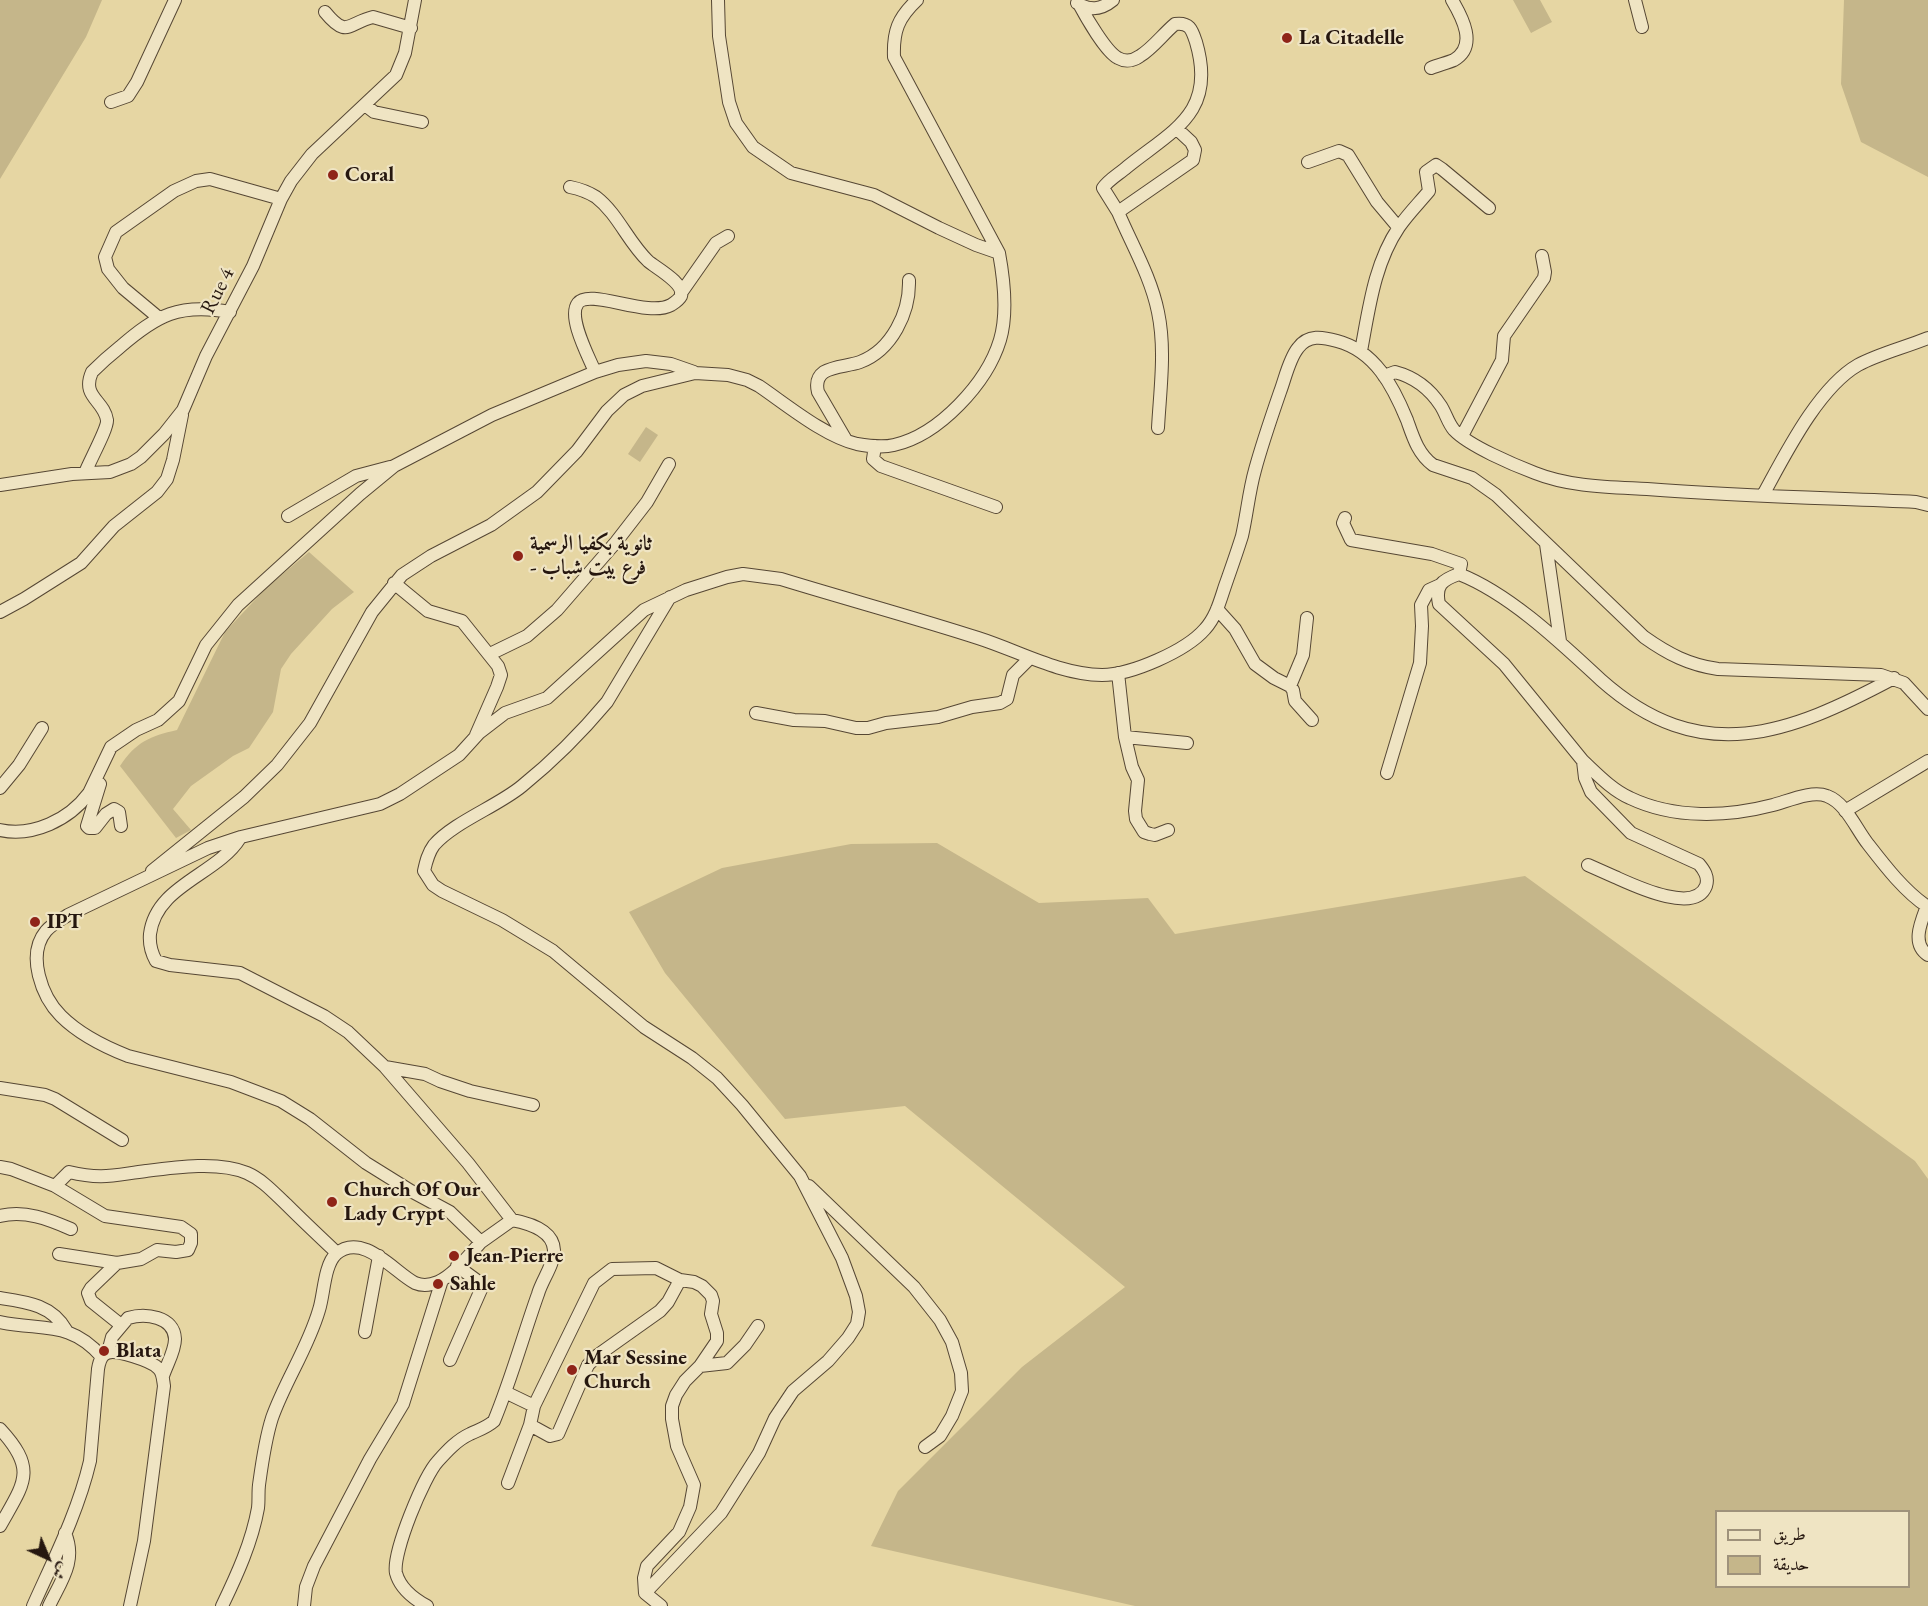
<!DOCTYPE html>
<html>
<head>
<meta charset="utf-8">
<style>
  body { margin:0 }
  #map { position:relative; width:1928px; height:1606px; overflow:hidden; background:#e6d6a3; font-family:"EB Garamond",Amiri,serif }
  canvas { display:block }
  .legend { position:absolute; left:1715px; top:1510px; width:195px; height:78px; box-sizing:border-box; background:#efe4c3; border:2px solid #9f927b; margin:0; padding:8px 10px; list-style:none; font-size:18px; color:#26170f }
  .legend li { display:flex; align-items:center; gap:12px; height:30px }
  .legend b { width:30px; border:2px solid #9f927b }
  .north { position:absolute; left:18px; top:1528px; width:60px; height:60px; -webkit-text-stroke:4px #efe4c3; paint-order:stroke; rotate:136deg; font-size:16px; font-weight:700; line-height:24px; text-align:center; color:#26170f }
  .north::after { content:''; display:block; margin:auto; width:21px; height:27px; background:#26170f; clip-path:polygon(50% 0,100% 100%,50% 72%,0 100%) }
</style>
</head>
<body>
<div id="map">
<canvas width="1928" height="1606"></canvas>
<ul class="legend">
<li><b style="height:8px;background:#efe4c3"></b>طريق</li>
<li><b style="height:16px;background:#c5b68a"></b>حديقة</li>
</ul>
<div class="north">ش</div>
</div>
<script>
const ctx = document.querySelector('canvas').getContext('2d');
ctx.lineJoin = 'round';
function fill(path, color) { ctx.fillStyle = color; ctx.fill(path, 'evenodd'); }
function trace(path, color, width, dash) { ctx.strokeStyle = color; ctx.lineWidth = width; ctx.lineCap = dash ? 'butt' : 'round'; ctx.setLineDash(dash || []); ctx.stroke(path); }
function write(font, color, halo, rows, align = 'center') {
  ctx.font = font + ' "EB Garamond",Amiri,serif'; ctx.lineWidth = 4.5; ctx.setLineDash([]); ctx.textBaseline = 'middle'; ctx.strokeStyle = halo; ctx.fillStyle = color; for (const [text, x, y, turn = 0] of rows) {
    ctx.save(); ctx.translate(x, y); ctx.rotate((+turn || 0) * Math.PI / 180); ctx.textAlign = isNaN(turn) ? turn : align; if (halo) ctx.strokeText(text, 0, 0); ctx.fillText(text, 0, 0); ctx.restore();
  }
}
fill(new Path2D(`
  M0 0H102L86 37 0 179Z
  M1513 0H1540L1552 22 1531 33Z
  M1844 0H1928V177L1861 142 1841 84Z
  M646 427 658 435 640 462 628 454Z
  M309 552 354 592 332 609 291 654 281 669 273 712 249 748 233 756 191 786 173 809 191 830 176 838 120 766C136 742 150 736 177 730L225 632 266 588Z
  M937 843 1039 903 1148 898 1175 934 1525 876 1915 1161 1928 1179V1606H1135L871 1546 898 1491 1022 1367 1125 1287 905 1106 785 1119 665 973 629 912 722 868 851 844ZM1716 1512H1908V1586H1716Z`), '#c5b68a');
const minor = new Path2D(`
  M718 0 719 36 729 102 736 123 753 147 791 173 874 195 939 228 976 245 999 253
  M1635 0 1642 27
  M1077 3C1090 11 1101 10 1113 0
  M1079 4C1086 17 1106 52 1118 58 1125 62 1133 61 1140 56 1153 48 1163 34 1175 24 1190 22 1192 30 1196 42 1217 113 1173 130 1127 167 1119 174 1108 180 1103 188L1118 212 1193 160 1195 150 1191 142 1177 129
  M325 12C347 39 348 23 373 17L411 28
  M1431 68C1438 65 1447 63 1454 60 1478 46 1462 17 1452 0
  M111 102 128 96 137 82 175 0
  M365 105 374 112 422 122
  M1308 162 1339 151 1348 155 1377 202 1398 227
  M570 187C580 189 588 192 596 197 618 214 628 242 648 261 656 268 685 283 681 296 679 300 674 303 671 305 647 318 590 288 578 303 567 317 589 357 595 372
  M1118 212C1132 245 1151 277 1158 312 1166 350 1160 390 1158 428
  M681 293 716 243 728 236
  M159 318 123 288 108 269 105 257 116 232 174 191 196 181 210 179 281 199
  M1361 351C1369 309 1374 264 1399 227 1408 214 1419 203 1429 191L1426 172 1436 165 1442 169 1489 208
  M1384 376 1395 372C1414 377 1430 389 1441 406 1446 414 1448 423 1454 430 1469 446 1514 465 1535 473 1570 487 1610 487 1647 489 1737 496 1827 498 1916 502L1928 505
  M1462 436 1502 360 1504 336 1544 278 1545 272 1542 256
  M846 440 818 392C816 384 817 377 824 372 834 366 849 366 860 362 892 350 910 312 909 280
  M875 446 873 459 881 466 996 507
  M85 473C89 462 108 428 107 420 104 400 81 397 92 372 101 363 110 355 120 347 157 315 179 303 230 312
  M0 485 72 474 110 472 131 464 141 457 164 434 183 410 206 356 253 266 281 199 291 181 312 154 396 75 405 53 415 0
  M1763 495C1785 455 1818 388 1858 365 1878 354 1906 347 1928 338
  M288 516 356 476 390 467
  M1345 518 1343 523 1351 540 1432 554 1461 564 1459 574
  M1546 544 1560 641
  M394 583 428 611 462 621 498 666 501 675 497 687 476 735
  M1217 609 1235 629 1255 664 1274 678 1290 686 1293 690 1295 701 1312 720
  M0 612 24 599 81 563 114 526 157 492 167 479 173 460 182 415
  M490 654 527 636 557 610 616 542 647 502 669 464
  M1118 673 1125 737 1132 767 1138 780 1135 811 1136 819 1144 832 1150 834 1155 835 1168 830
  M1894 678C1789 734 1701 769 1601 680 1561 643 1510 594 1459 574 1442 580 1435 585 1439 604L1504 664 1583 761C1597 774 1612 790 1630 798 1674 819 1727 817 1773 805 1788 801 1812 790 1827 796 1846 803 1856 829 1868 844 1885 866 1905 892 1928 907
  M1290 686 1303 655 1307 618
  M756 713 794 720 825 721 856 728H868L886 723 938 717 972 707 1000 703 1007 699 1013 675 1030 658
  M1125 737 1187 743
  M1583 761 1585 778 1591 792 1631 833 1699 864C1704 870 1709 877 1706 886 1695 915 1633 885 1615 877 1606 873 1597 869 1588 865
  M1387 773 1420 663 1422 626 1421 605 1429 590 1440 585
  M100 784 87 826 89 828H95L106 814 114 809 119 812 121 826
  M0 788 19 765 42 728
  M1845 811 1928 761
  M0 830C33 837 69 820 89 793L111 747 136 730 158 720 179 701 206 645 238 605 360 494 394 466 492 415 595 372 618 365 646 361 671 364 694 372
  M240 838C217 875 156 885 150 934 149 945 151 952 156 961L170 965 240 973 324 1016 348 1032 385 1067 468 1163 512 1220
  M152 871 244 797 277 765 310 723 372 612 402 575 431 556 491 525 537 492 577 451 607 411 624 395 642 386 695 373 728 375 747 380 759 386C787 405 824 436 857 444 869 446 882 448 894 445 939 435 987 383 1000 340 1008 313 1004 280 999 253L894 57C893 31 898 18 917 0
  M1927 906C1921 922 1911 944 1928 955
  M385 1067 425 1074 440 1081 470 1091 533 1105
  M0 1088 45 1095 55 1099 122 1140
  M0 1167 11 1169 55 1186 69 1172C102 1180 114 1175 146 1171 176 1167 220 1161 247 1173 263 1180 275 1194 287 1205 303 1221 320 1237 337 1253
  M55 1186 105 1216 181 1227 191 1234V1243L188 1250 176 1252 157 1250 141 1259 117 1263 91 1288 88 1293 91 1301 121 1325
  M809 1186 914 1287 940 1320 952 1342 961 1373 962 1391 952 1416 940 1436 925 1447
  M0 1216C25 1210 48 1219 71 1229
  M59 1254 117 1263
  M0 1298C27 1302 52 1305 66 1330
  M0 1322C42 1331 70 1320 102 1357
  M365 1332 379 1256
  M108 1352 112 1337 128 1318C145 1313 174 1316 175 1339 175 1351 167 1364 163 1376
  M450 1360 483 1285 457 1266
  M700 1366 727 1363 745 1345 758 1326
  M505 1392 534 1406 530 1425 508 1483
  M534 1406 594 1283 612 1269 656 1268 680 1280 694 1282 702 1286 711 1295 713 1301 711 1314 717 1333V1341L700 1366 685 1381 676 1395 672 1406V1419L677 1446 694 1485 690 1507 679 1532 647 1566 644 1578 645 1593 661 1606
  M530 1425 550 1436 558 1434 588 1365 598 1355 660 1311 668 1302 680 1280
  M0 1429C38 1470 24 1483 0 1526
  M645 1593 721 1513 759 1453 775 1418 793 1391 828 1361 848 1338 857 1324 859 1312 856 1296 842 1258 800 1176 742 1105 717 1078 692 1058 644 1027 553 951 502 920 442 891 433 885 424 871C426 862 428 853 434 845 454 822 498 806 522 786 553 761 581 733 607 702L670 597
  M33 1606C54 1559 78 1512 90 1461L98 1369C99 1363 101 1355 107 1353 116 1349 151 1361 158 1368 163 1372 163 1380 164 1386L144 1541 130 1606
  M49 1606C61 1581 77 1561 65 1533
  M222 1606C237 1575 252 1542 258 1508 259 1500 258 1493 259 1485 262 1463 265 1440 272 1418 285 1381 308 1348 319 1310 324 1295 324 1265 336 1254 363 1231 395 1273 415 1283 422 1286 431 1285 438 1282 454 1275 469 1255 481 1242L450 1212 411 1191 366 1163 310 1119 281 1101 231 1082 128 1056C105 1047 79 1034 61 1016 42 997 26 955 46 931 52 924 60 920 68 915L208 848 241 837 380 804 400 794 459 755 479 733 505 713 547 698 644 610 686 590 727 577 743 574 781 579C846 599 913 617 978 638 1019 651 1058 674 1102 675 1131 675 1186 651 1205 629 1216 617 1220 601 1225 586 1231 569 1237 552 1242 536 1247 514 1249 491 1255 470 1262 444 1271 418 1280 392 1285 379 1289 359 1298 348 1308 334 1323 337 1337 341 1375 351 1393 386 1407 420 1413 437 1418 454 1433 465L1472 478 1496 495 1644 637C1668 654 1689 665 1718 669L1881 675 1904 683 1928 709
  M304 1606 306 1587 314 1566 370 1459 403 1404 442 1280
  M427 1606C414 1599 400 1588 396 1573 392 1553 424 1476 438 1461 447 1451 457 1440 470 1434 478 1430 486 1428 494 1421 511 1380 523 1336 538 1294 542 1280 554 1265 554 1250 553 1230 528 1223 512 1220L481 1242`);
trace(minor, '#564734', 14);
trace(minor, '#efe4c3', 12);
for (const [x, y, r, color] of [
  [1287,38,6,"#8f2418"],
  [333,175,6,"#8f2418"],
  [518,556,6,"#8f2418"],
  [35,922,6,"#8f2418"],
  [332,1202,6,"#8f2418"],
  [454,1256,6,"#8f2418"],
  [438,1284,6,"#8f2418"],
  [104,1351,6,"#8f2418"],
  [572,1370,6,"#8f2418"]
]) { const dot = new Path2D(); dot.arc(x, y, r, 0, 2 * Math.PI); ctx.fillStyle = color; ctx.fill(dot); trace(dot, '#efe4c3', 2); }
write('bold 21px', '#26170f', '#efe4c3', [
  ["La Citadelle",1299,38],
  ["Coral",345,175],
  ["ثانوية بكفيا الرسمية",530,544],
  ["- فرع بيت شباب",530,568],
  ["IPT",47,922],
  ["Church Of Our",344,1190],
  ["Lady Crypt",344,1214],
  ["Jean-Pierre",466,1256],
  ["Sahle",450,1284],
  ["Blata",116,1351],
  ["Mar Sessine",584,1358],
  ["Church",584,1382]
], 'left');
write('21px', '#26170f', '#efe4c3', [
  ["Rue 4",218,291,-63]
]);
</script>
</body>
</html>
